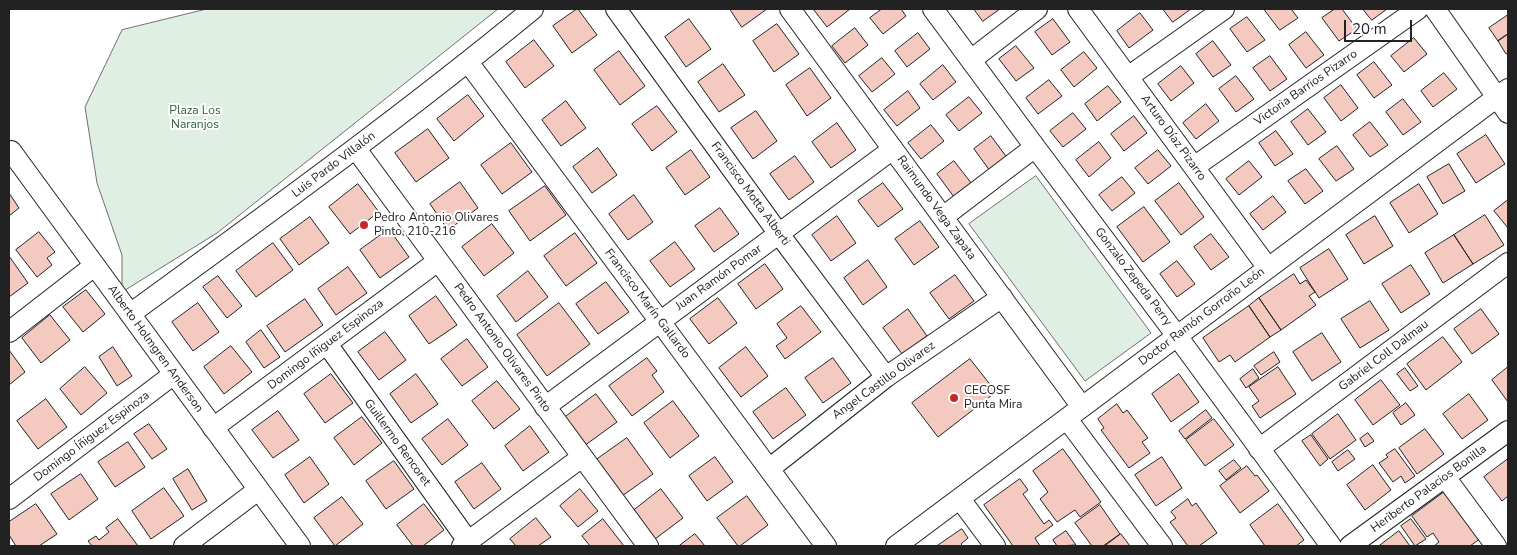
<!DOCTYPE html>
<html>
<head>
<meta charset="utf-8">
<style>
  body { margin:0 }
  #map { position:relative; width:1517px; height:555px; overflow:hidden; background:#fff; font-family:"Nunito Sans",sans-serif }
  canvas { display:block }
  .frame { position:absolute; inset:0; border:10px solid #222; pointer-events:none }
  .scale { position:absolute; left:1344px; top:20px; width:68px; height:22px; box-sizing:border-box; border:2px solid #222; border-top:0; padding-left:6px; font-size:15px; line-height:18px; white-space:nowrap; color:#222; -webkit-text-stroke:4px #fff; paint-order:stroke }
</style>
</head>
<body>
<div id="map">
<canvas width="1517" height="555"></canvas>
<div class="frame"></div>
<div class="scale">20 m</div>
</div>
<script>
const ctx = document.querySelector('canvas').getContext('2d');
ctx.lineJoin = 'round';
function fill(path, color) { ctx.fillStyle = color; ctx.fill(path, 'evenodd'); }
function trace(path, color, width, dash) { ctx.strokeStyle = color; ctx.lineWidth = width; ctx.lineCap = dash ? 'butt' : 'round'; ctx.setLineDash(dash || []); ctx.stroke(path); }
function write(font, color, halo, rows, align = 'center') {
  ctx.font = font + ' "Nunito Sans",sans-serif'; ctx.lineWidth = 4; ctx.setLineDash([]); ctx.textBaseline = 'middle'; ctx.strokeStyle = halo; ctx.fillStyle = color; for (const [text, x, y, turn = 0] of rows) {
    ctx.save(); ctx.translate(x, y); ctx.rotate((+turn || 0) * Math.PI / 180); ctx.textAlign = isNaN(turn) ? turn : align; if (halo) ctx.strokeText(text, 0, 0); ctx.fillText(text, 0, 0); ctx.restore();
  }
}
const green = new Path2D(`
  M207 9H498L217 233 122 292V255L97 183 85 107 122 30Z
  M1036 176 1151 333 1085 381 969 224Z`);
fill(green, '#e0efe3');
trace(green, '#6f6f6f', 1);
const building = new Path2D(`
  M577 9H578L597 35 572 53 553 26Z
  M730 9H767L742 27Z
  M816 9H850L827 27 814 10Z
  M882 9H901L906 16 883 34 870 18Z
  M974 9H1000L983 21Z
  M1163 9H1191L1173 22Z
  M1264 9H1291L1298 18 1280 30Z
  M1335 9H1342L1357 29 1339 41 1322 18Z
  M1363 9H1387L1372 20Z
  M1140 13 1153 30 1129 48 1117 31Z
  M1508 15V34L1498 41 1489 28Z
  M1247 17 1265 40 1247 52 1230 29Z
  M689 19 711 49 686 67 665 37Z
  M1053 19 1070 42 1052 55 1035 32Z
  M777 24 799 54 774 72 753 41Z
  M855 28 868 45 845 63 832 46Z
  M1306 32 1324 55 1306 68 1289 45Z
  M918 33 930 49 907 67 895 51Z
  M1508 34V53L1506 54 1498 41Z
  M1414 38 1427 54 1404 72 1391 56Z
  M534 40 554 66 525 88 506 62Z
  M1213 41 1231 65 1213 77 1196 54Z
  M1016 46 1034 68 1016 81 999 59Z
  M619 51 645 86 620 105 594 70Z
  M1084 52 1097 68 1074 87 1061 70Z
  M1270 56 1287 79 1270 91 1253 68Z
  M882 58 895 74 872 92 859 76Z
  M1374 62 1392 85 1374 98 1357 75Z
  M723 64 745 95 719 112 698 82Z
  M943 65 956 82 933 100 920 84Z
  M1181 66 1194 83 1171 101 1158 84Z
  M810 68 831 98 807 116 786 85Z
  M1444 73 1457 89 1433 107 1421 91Z
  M1236 76 1254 99 1236 112 1219 89Z
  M1049 80 1062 96 1038 114 1026 98Z
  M1341 85 1358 108 1341 121 1324 98Z
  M1108 86 1121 102 1097 121 1085 104Z
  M908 91 920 108 897 126 884 110Z
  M468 95 484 116 454 141 437 119Z
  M969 97 982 113 959 131 946 115Z
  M1403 99 1421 122 1403 135 1386 112Z
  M566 101 586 128 561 146 542 120Z
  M1206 104 1219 121 1196 139 1183 123Z
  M657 106 677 132 652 151 632 124Z
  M1308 109 1326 132 1308 145 1291 122Z
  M756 111 777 141 753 159 731 128Z
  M1073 113 1086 129 1063 147 1050 131Z
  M1134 116 1147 133 1124 151 1111 134Z
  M1370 122 1388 145 1370 157 1353 135Z
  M837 123 856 150 831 168 812 142Z
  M931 125 944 141 921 159 908 143Z
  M428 129 449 158 416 182 395 153Z
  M1276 131 1293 154 1275 166 1259 143Z
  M1486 135 1505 164 1476 183 1457 154Z
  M991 136 1008 159 990 171 974 149Z
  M1099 142 1111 158 1089 177 1076 160Z
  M511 143 532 172 502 194 481 165Z
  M1337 146 1354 169 1336 181 1319 159Z
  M598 148 617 175 592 193 573 167Z
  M691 150 710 177 685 195 666 168Z
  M1158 150 1171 166 1148 184 1135 168Z
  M795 156 814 182 789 200 770 174Z
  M954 161 972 184 954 197 937 174Z
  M1249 161 1262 177 1239 195 1226 179Z
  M1449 164 1465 191 1443 204 1427 177Z
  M1306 169 1323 191 1305 204 1288 181Z
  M1122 177 1135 193 1112 211 1099 195Z
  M460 182 478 208 448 230 430 204Z
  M883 183 903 209 878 227 858 201Z
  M1179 183 1204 217 1181 235 1155 201Z
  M358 184 379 212 350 234 329 207Z
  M1419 184 1438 214 1409 233 1390 203Z
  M545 186 566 215 530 241 509 211Z
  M9 193 19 208 9 216Z
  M634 195 653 222 628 240 609 214Z
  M1273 196 1286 212 1263 230 1250 214Z
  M1508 200V228L1494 211Z
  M1144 207 1170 242 1143 262 1117 227Z
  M720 208 739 234 714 252 695 226Z
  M1485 215 1504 245 1473 264 1454 235Z
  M837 216 856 243 831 261 812 235Z
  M1375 216 1393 246 1364 264 1346 235Z
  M310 217 329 243 299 265 280 239Z
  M920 221 939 247 914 265 895 239Z
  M492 224 514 253 484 276 462 247Z
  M389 229 409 257 380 278 360 250Z
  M39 232 55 252 47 258 52 265 37 277 16 250Z
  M575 233 597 263 566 286 544 256Z
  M1211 234 1229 257 1211 270 1194 247Z
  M1454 235 1473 264 1443 283 1425 253Z
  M675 242 695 269 670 287 650 261Z
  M273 243 293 270 256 297 236 271Z
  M1329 249 1348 279 1319 298 1300 268Z
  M9 256 28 283 9 297Z
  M868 260 887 287 863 305 844 278Z
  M1177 261 1195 284 1177 297 1160 274Z
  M765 264 783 289 756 309 738 284Z
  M1411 265 1430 294 1401 313 1382 284Z
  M348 267 367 293 336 315 318 289Z
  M528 271 548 297 516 322 497 296Z
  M1294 274 1300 284 1306 280 1315 292 1309 296 1316 305 1281 330 1259 298Z
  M955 275 974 301 949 319 930 293Z
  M218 276 242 306 227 318 203 287Z
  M606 282 629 312 598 334 576 304Z
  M86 290 105 314 83 332 63 307Z
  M436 296 457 325 429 344 409 316Z
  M718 298 737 323 709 344 690 319Z
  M1259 298 1281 330 1270 337 1249 306Z
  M305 299 323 325 285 352 267 326Z
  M1370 301 1389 330 1360 348 1341 319Z
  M198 303 219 332 193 351 172 322Z
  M559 303 590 344 547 376 517 335Z
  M801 306 821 332 785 359 776 346 787 338 777 324Z
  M1249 306 1270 337 1235 362 1230 355 1219 362 1203 338Z
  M908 309 927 336 902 354 883 328Z
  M1481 309 1499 334 1472 354 1454 329Z
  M50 315 70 340 41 363 22 338Z
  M261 330 280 357 264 368 246 342Z
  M385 332 406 360 379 380 358 352Z
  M1322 333 1341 362 1312 381 1293 352Z
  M1443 337 1462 362 1426 390 1407 364Z
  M467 339 488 367 462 386 441 359Z
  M231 346 252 372 224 394 204 367Z
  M113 347 132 376 117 386 99 357Z
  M746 347 768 376 741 397 719 368Z
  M9 350 25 372 9 385Z
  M1274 352 1280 362 1261 375 1254 366Z
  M647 358 657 371 652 375 664 392 632 416 609 386Z
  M833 358 851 383 823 403 805 378Z
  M970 359 996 392 938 437 912 403Z
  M85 367 107 393 81 415 60 389Z
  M1278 367 1296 394 1260 418 1252 406 1259 401 1249 387Z
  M1508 367V402L1492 380Z
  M1405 368 1418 386 1410 391 1397 374Z
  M1253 369 1259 378 1246 388 1240 379Z
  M331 374 353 403 325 423 304 394Z
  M416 374 438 404 411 423 390 394Z
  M1179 374 1199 402 1171 422 1152 394Z
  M1381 380 1400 405 1373 425 1355 400Z
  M497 381 520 409 494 429 472 401Z
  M786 388 806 415 773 439 753 412Z
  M596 394 617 422 584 446 564 418Z
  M1469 394 1488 420 1462 439 1443 414Z
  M46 399 67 427 38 449 17 421Z
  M673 401 699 436 670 458 644 423Z
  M1406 403 1415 415 1401 425 1393 413Z
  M1117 404 1123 413 1127 410 1148 438 1142 442 1150 453 1129 468 1101 430 1104 428 1098 419Z
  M1206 410 1212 418 1185 439 1179 431Z
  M278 411 299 440 273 458 252 430Z
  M1338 414 1356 440 1330 459 1312 434Z
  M362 417 382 443 354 465 334 438Z
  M448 419 468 445 442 465 422 439Z
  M1214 419 1234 445 1205 466 1186 440Z
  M149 424 167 449 152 459 134 434Z
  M530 426 549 452 523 471 505 446Z
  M1425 429 1444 454 1417 474 1399 448Z
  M1368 433 1374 441 1365 447 1360 439Z
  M1311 435 1328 459 1320 466 1302 441Z
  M627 438 653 474 622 496 596 460Z
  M128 442 145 467 115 487 98 462Z
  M1063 449 1101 502 1080 517 1075 510 1057 522 1040 499 1048 492 1033 471Z
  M1395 449 1415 476 1405 483 1401 476 1393 482 1379 463 1388 457 1386 455Z
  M1348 450 1355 459 1338 471 1332 462Z
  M310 457 329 484 304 503 285 475Z
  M715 457 733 482 707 501 689 476Z
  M1162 457 1182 488 1156 506 1135 475Z
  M1508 459V496L1502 501 1484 477Z
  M1234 460 1241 468 1226 480 1219 471Z
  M394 461 414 489 386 509 366 481Z
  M482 463 501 489 474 509 455 482Z
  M1373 465 1391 490 1365 510 1347 485Z
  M1247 466 1255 476 1257 475 1269 491 1240 513 1220 486Z
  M188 469 207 501 192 510 173 479Z
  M81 474 98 499 69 520 51 494Z
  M1020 479 1028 490 1023 494 1044 524 1049 520 1053 525 1035 538 1040 546H1013L984 505Z
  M164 488 184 516 151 539 132 511Z
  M580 489 598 511 578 527 560 506Z
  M661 489 683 518 655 539 633 511Z
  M1447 490 1481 538 1470 546H1434L1439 542 1433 533 1427 537 1412 516Z
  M747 496 768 525 740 546H738L717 518Z
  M342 497 363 524 335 546 314 518Z
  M1188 499 1192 506 1196 503 1217 533 1199 546H1188L1170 522 1176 518 1171 512Z
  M36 504 57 534 39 546H16L9 535V522Z
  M424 504 444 530 423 546H413L397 525Z
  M1278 504 1304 540 1296 546H1265L1250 525Z
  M1100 505 1120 534 1103 546H1092L1075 523Z
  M536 518 551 537 538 546H516L510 539Z
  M118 519 138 546H92L88 541 96 536 99 540 109 532 106 528Z
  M603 519 624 546H590L582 536Z
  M1411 519 1426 539 1415 546 1401 526Z
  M962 529 968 538 961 544 963 546H937Z
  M1066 531 1076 545 1057 546 1053 540Z
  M1399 531 1410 546H1379Z
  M695 534 705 546H679Z
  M1121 534 1130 546H1105Z`);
fill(building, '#f3c9c0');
trace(building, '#222', 1);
const street = new Path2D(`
  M616 9 779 234 886 377
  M790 9 1082 407
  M933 9 1035 147 1177 336 1331 546
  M1078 9 1268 268
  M1435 9 1508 113
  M971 60 1037 9
  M468 62 826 546
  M1128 77 1224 9
  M356 149 648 546
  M9 153 11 151 300 546
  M1194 167 1418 9
  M943 217 1035 147
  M130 314C266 215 403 116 533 9
  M9 332 94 266
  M327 344 468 541
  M545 407 893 149
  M1067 419 1162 546
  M213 428 438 261
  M1259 449 1508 263
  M769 469 886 377 1002 297
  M1445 477 1496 546
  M9 499 174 374
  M960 499 995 546
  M184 546 258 490
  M462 546 582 457
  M896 546 1508 89
  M1350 546 1508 431`);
trace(street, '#222', 22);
trace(street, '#fff', 20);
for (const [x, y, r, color] of [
  [364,225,5,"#c62828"],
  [954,398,5,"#c62828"]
]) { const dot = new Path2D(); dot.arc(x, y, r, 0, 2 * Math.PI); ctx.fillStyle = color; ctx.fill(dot); trace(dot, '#fff', 2); }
write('12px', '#222', '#fff', [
  ["Victoria Barrios Pizarro",1306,88,-35],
  ["Arturo Díaz Pizarro",1173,138,54],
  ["Luis Pardo Villalón",334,165,-37],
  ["Francisco Motta Alberti",750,194,54],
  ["Raimundo Vega Zapata",936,208,54],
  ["Gonzalo Zepeda Perry",1133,277,53],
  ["Juan Ramón Pomar",719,278,-36],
  ["Francisco Marín Gallardo",647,304,53],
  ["Doctor Ramón Gorroño León",1202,317,-37],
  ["Domingo Iñiguez Espinoza",326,345,-37],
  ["Pedro Antonio Olivares Pinto",502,348,54],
  ["Alberto Holmgren Anderson",155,349,54],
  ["Gabriel Coll Dalmau",1384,356,-37],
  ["Angel Castillo Olivarez",884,381,-36],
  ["Domingo Íñiguez Espinoza",92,437,-37],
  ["Guillermo Rencoret",397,443,54],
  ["Heriberto Palacios Bonilla",1429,489,-36]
]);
write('12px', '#2f5e38', '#fff', [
  ["Plaza Los",195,111],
  ["Naranjos",195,125]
]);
write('12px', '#222', '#fff', [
  ["Pedro Antonio Olivares",374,218],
  ["Pinto, 210-216",374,232],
  ["CECOSF",964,391],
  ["Punta Mira",964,405]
], 'left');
</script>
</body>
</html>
